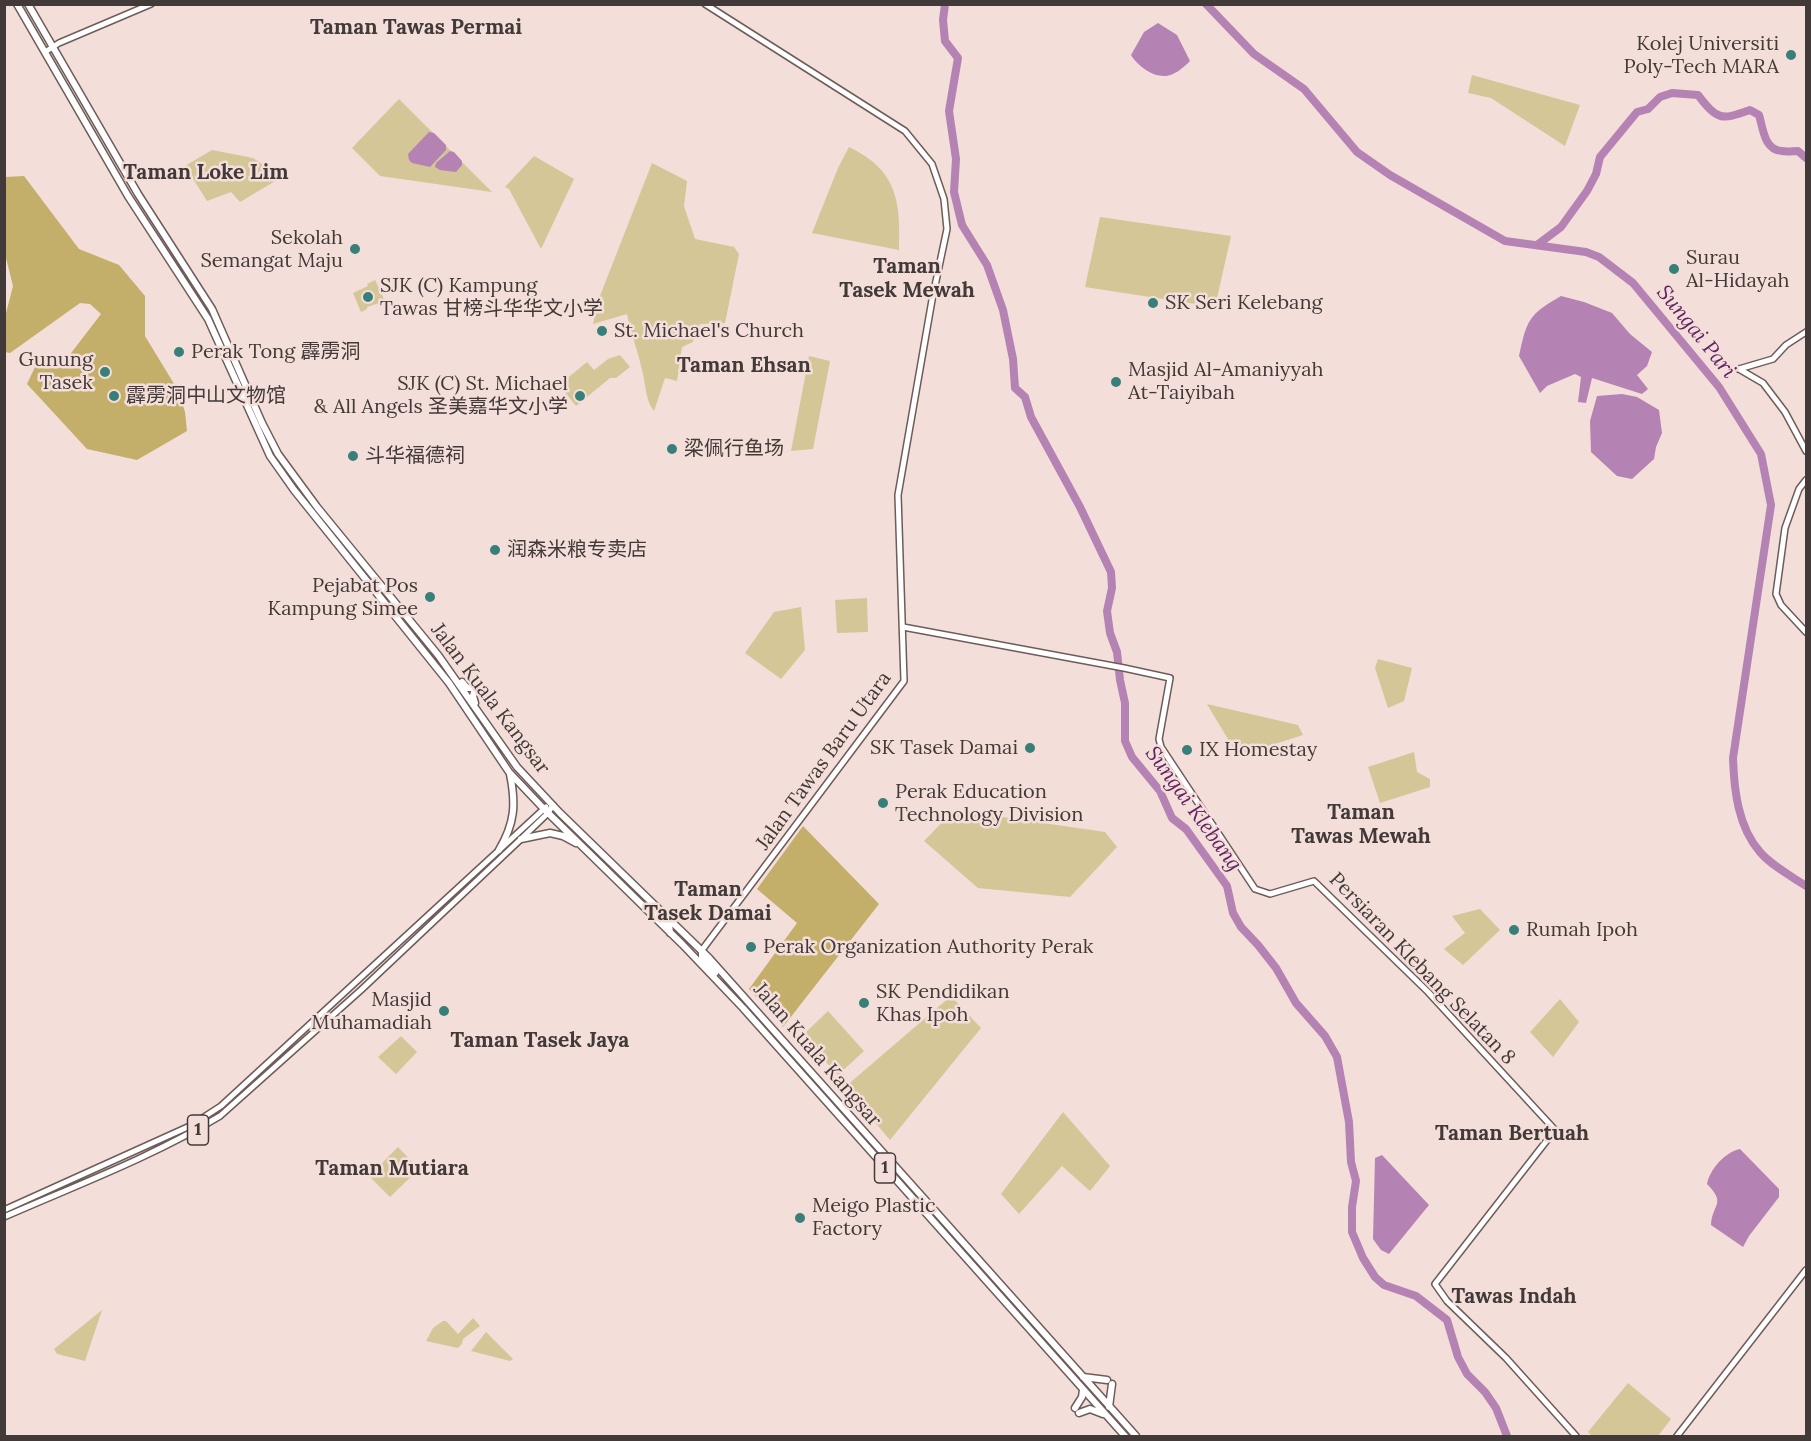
<!DOCTYPE html>
<html>
<head>
<meta charset="utf-8">
<style>
  body { margin:0 }
  #map { position:relative; width:1811px; height:1441px; overflow:hidden; background:#f3deda; font-family:Lora,serif }
  canvas { display:block }
  .frame { position:absolute; inset:0; border:6px solid #423a38; pointer-events:none }
</style>
</head>
<body>
<div id="map">
<canvas width="1811" height="1441"></canvas>
<div class="frame"></div>
</div>
<script>
const ctx = document.querySelector('canvas').getContext('2d');
ctx.lineJoin = 'round';
function fill(path, color) { ctx.fillStyle = color; ctx.fill(path, 'evenodd'); }
function trace(path, color, width, dash) { ctx.strokeStyle = color; ctx.lineWidth = width; ctx.lineCap = dash ? 'butt' : 'round'; ctx.setLineDash(dash || []); ctx.stroke(path); }
function write(font, color, halo, rows, align = 'center') {
  ctx.font = font + ' Lora,"Noto Sans SC",serif'; ctx.lineWidth = 5; ctx.setLineDash([]); ctx.textBaseline = 'middle'; ctx.strokeStyle = halo; ctx.fillStyle = color; for (const [text, x, y, turn = 0] of rows) {
    ctx.save(); ctx.translate(x, y); ctx.rotate((+turn || 0) * Math.PI / 180); ctx.textAlign = isNaN(turn) ? turn : align; if (halo) ctx.strokeText(text, 0, 0); ctx.fillText(text, 0, 0); ctx.restore();
  }
}
fill(new Path2D(`
  M1472 75 1580 105 1565 146 1491 98 1468 93Z
  M399 99 492 192 380 176 352 148Z
  M849 147C897 170 901 201 899 250L812 233 838 168Z
  M212 150 253 158 282 177 240 202 231 192 207 201 185 166Z
  M534 156 574 179 541 249 509 189 505 187Z
  M652 163 687 181 684 206 695 239 734 247 739 254 725 323 700 324 693 342 682 347 677 381 665 378 654 411C645 400 646 384 642 370 638 351 631 334 627 314L593 324 598 301Z
  M1100 217 1231 236 1215 307 1085 287Z
  M375 280 385 301 367 307V309L361 312 353 293 368 286 367 284Z
  M620 355 630 367 616 378H610L576 406 559 385 587 362 594 370 608 359Z
  M809 356 830 361 813 449 791 451Z
  M867 598 868 632 837 633 835 600Z
  M801 607 805 650 781 679 745 653 774 612Z
  M1378 659 1412 668 1404 701 1388 708 1375 668Z
  M1207 704 1298 725 1303 735 1238 756Z
  M1414 752 1417 772 1430 779V787L1380 803 1368 767Z
  M954 810 1105 832 1117 847 1070 897 978 888 924 841Z
  M1480 909 1500 930 1463 965 1444 949 1465 933 1452 916Z
  M951 996 981 1028 890 1140 845 1087Z
  M1560 999 1579 1022 1553 1057 1530 1032Z
  M828 1011 864 1051 838 1075 802 1036Z
  M401 1036 417 1052 396 1074 378 1057Z
  M1063 1112 1110 1166 1090 1191 1062 1166 1019 1214 1001 1194Z
  M398 1147 419 1169 390 1197 369 1176Z
  M102 1310 85 1361 57 1354 54 1349Z
  M473 1318 480 1326 463 1339 462 1344 458 1348 426 1341 433 1328 443 1321H446L458 1334Z
  M486 1332 513 1359 510 1361 471 1351Z
  M1628 1383 1671 1419 1658 1436H1592L1588 1432Z`), '#d4c696');
fill(new Path2D(`
  M24 176 79 249 119 265 145 296V336L179 392 185 412 187 431 137 460 87 449 27 384 35 367 68 357 101 314 90 304 80 303 10 353 5 352V317L13 286 5 254V177Z
  M803 826 879 904 783 1027 749 989 797 923 757 889Z`), '#c3af6a');
fill(new Path2D(`
  M1158 23 1177 35 1190 61C1183 68 1174 76 1164 76 1151 76 1137 65 1131 55L1144 32Z
  M429 132 434 133 446 145V150L430 167 412 163 409 160 408 154Z
  M450 151 454 152 462 161V165L456 172 440 170 435 167 436 163Z
  M1561 296 1584 302 1612 313 1630 334 1652 352 1647 366 1637 375 1648 389 1642 394 1592 378 1586 403 1578 402 1581 377 1575 374 1547 386 1540 393 1519 356C1527 320 1528 315 1561 296Z
  M1622 394 1637 397 1659 410 1662 433 1656 447 1654 459 1632 479 1617 476 1591 452 1590 421 1597 396Z
  M1740 1149 1779 1189V1197L1749 1236 1743 1247 1711 1225C1712 1204 1727 1204 1707 1184 1710 1169 1725 1152 1740 1149Z
  M1382 1155 1429 1205 1389 1254 1381 1250 1373 1239 1375 1158Z`), '#b582b4');
trace(new Path2D(`
  M945 4 943 20 945 41 958 58 949 111 956 159 954 192 962 225 987 265 1003 310 1013 359 1015 388 1025 397 1031 417 1080 507 1111 572 1112 588 1107 611 1110 633 1117 652 1120 680 1125 703V741L1132 757 1160 791 1172 818 1186 829 1227 886 1233 913 1241 927 1258 945 1276 968 1296 1003 1325 1036 1337 1057 1349 1122 1351 1162 1356 1181 1352 1207V1232L1363 1258 1375 1277 1384 1285 1416 1296 1447 1320 1458 1357 1467 1374 1485 1392 1496 1408 1507 1436
  M1206 4 1254 54 1304 89 1357 152 1390 175 1505 241 1586 252 1599 257 1633 283 1719 387 1761 454 1771 505 1733 758C1734 790 1738 827 1760 852 1772 866 1791 876 1806 886
  M1537 245 1561 227 1587 191 1596 174 1600 157 1637 112 1648 109 1660 97 1672 93 1698 95C1718 121 1721 120 1750 110L1759 115C1763 128 1764 150 1782 151 1787 152 1793 151 1798 151L1806 158`), '#b582b4', 8);
const secondary = new Path2D(`
  M45 52 59 43 151 4
  M1739 369 1763 383 1785 412 1806 451
  M1739 369 1773 359 1786 345 1806 332
  M1806 480 1799 489 1785 528 1776 594 1781 605 1806 632
  M903 627 1124 668 1170 678 1159 739 1161 747 1255 889 1270 894 1314 881 1428 992 1555 1130 1435 1284 1447 1301 1506 1358 1576 1436
  M702 950 904 681 898 495 932 300 947 229 944 199 932 164 905 131 705 4
  M1677 1436 1806 1270`);
const primary = new Path2D(`
  M4 1210 190 1126 221 1106 546 807
  M4 1217C77 1185 152 1157 220 1116L361 990 521 839 548 813 553 805`);
const highway = new Path2D(`
  M17 4 128 196 208 319 270 456 294 490 449 683 509 772 543 808 682 944 743 1008 1125 1436
  M28 4 138 194 212 309 262 423 278 454 317 507 438 655 517 767 560 813 709 958 1136 1436
  M462 682 467 688H475L473 696 475 703
  M521 839 550 833 563 836 576 843
  M499 850C515 823 516 804 510 774
  M658 912 669 924 670 933
  M702 950V959L715 973
  M1083 1377 1107 1380
  M1109 1407 1112 1384
  M1075 1408 1082 1397 1083 1390
  M1079 1413 1090 1409 1103 1414`);
trace(secondary, '#6e5c59', 8);
trace(primary, '#6e5c59', 8);
trace(highway, '#6e5c59', 9);
trace(secondary, '#fff', 5);
trace(primary, '#fff', 5);
trace(highway, '#fff', 6);
for (const [x, y, r, color] of [
  [1791,55,6,"#387f7a"],
  [355,249,6,"#387f7a"],
  [1674,269,6,"#387f7a"],
  [368,297,6,"#387f7a"],
  [1153,303,6,"#387f7a"],
  [602,331,6,"#387f7a"],
  [179,352,6,"#387f7a"],
  [105,372,6,"#387f7a"],
  [1116,382,6,"#387f7a"],
  [114,396,6,"#387f7a"],
  [580,396,6,"#387f7a"],
  [672,449,6,"#387f7a"],
  [353,456,6,"#387f7a"],
  [495,550,6,"#387f7a"],
  [430,597,6,"#387f7a"],
  [1030,748,6,"#387f7a"],
  [1187,750,6,"#387f7a"],
  [883,803,6,"#387f7a"],
  [1514,930,6,"#387f7a"],
  [751,947,6,"#387f7a"],
  [864,1003,6,"#387f7a"],
  [444,1011,6,"#387f7a"],
  [800,1218,6,"#387f7a"]
]) { const dot = new Path2D(); dot.arc(x, y, r, 0, 2 * Math.PI); ctx.fillStyle = color; ctx.fill(dot); trace(dot, '#f3deda', 2); }
for (const [x, y, w] of [
  [198,1130,21],
  [885,1168,21]
]) { const box = new Path2D(); box.roundRect(x - w / 2, y - 15, w, 30, 4.5); ctx.fillStyle = '#f3deda'; ctx.fill(box); trace(box, '#423a38', 1.5); }
write('bold 18px', '#423a38', null, [
  ["1",198,1130],
  ["1",885,1168]
]);
write('20px', '#423a38', '#f3deda', [
  ["Kolej Universiti",1779,44,"right"],
  ["Poly-Tech MARA",1779,67,"right"],
  ["Sekolah",343,238,"right"],
  ["Semangat Maju",343,261,"right"],
  ["Surau",1686,258],
  ["Al-Hidayah",1686,281],
  ["SJK (C) Kampung",380,286],
  ["Tawas 甘榜斗华华文小学",380,309],
  ["SK Seri Kelebang",1165,303],
  ["St. Michael's Church",614,331],
  ["Perak Tong 霹雳洞",191,352],
  ["Gunung",93,360,"right"],
  ["Tasek",93,383,"right"],
  ["Masjid Al-Amaniyyah",1128,370],
  ["At-Taiyibah",1128,393],
  ["SJK (C) St. Michael",568,384,"right"],
  ["& All Angels 圣美嘉华文小学",568,407,"right"],
  ["霹雳洞中山文物馆",126,396],
  ["梁佩行鱼场",684,449],
  ["斗华福德祠",365,456],
  ["润森米粮专卖店",507,550],
  ["Pejabat Pos",418,586,"right"],
  ["Kampung Simee",418,609,"right"],
  ["SK Tasek Damai",1018,748,"right"],
  ["IX Homestay",1199,750],
  ["Perak Education",895,792],
  ["Technology Division",895,815],
  ["Rumah Ipoh",1526,930],
  ["Perak Organization Authority Perak",763,947],
  ["SK Pendidikan",876,992],
  ["Khas Ipoh",876,1015],
  ["Masjid",432,1000,"right"],
  ["Muhamadiah",432,1023,"right"],
  ["Meigo Plastic",812,1206],
  ["Factory",812,1229]
], 'left');
write('20px', '#423a38', '#f3deda', [
  ["Jalan Kuala Kangsar",490,699,53],
  ["Jalan Tawas Baru Utara",824,761,-54],
  ["Persiaran Klebang Selatan 8",1422,969,46],
  ["Jalan Kuala Kangsar",817,1055,49]
]);
write('bold 21px', '#423a38', '#f3deda', [
  ["Taman Tawas Permai",416,28],
  ["Taman Loke Lim",206,173],
  ["Taman",907,267],
  ["Tasek Mewah",907,291],
  ["Taman Ehsan",744,366],
  ["Taman",1361,813],
  ["Tawas Mewah",1361,837],
  ["Taman",708,890],
  ["Tasek Damai",708,914],
  ["Taman Tasek Jaya",540,1041],
  ["Taman Bertuah",1512,1134],
  ["Taman Mutiara",392,1169],
  ["Tawas Indah",1514,1297]
]);
write('italic 21px', '#622462', '#f3deda', [
  ["Sungai Pari",1696,332,51],
  ["Sungai Klebang",1193,809,54]
]);
</script>
</body>
</html>
